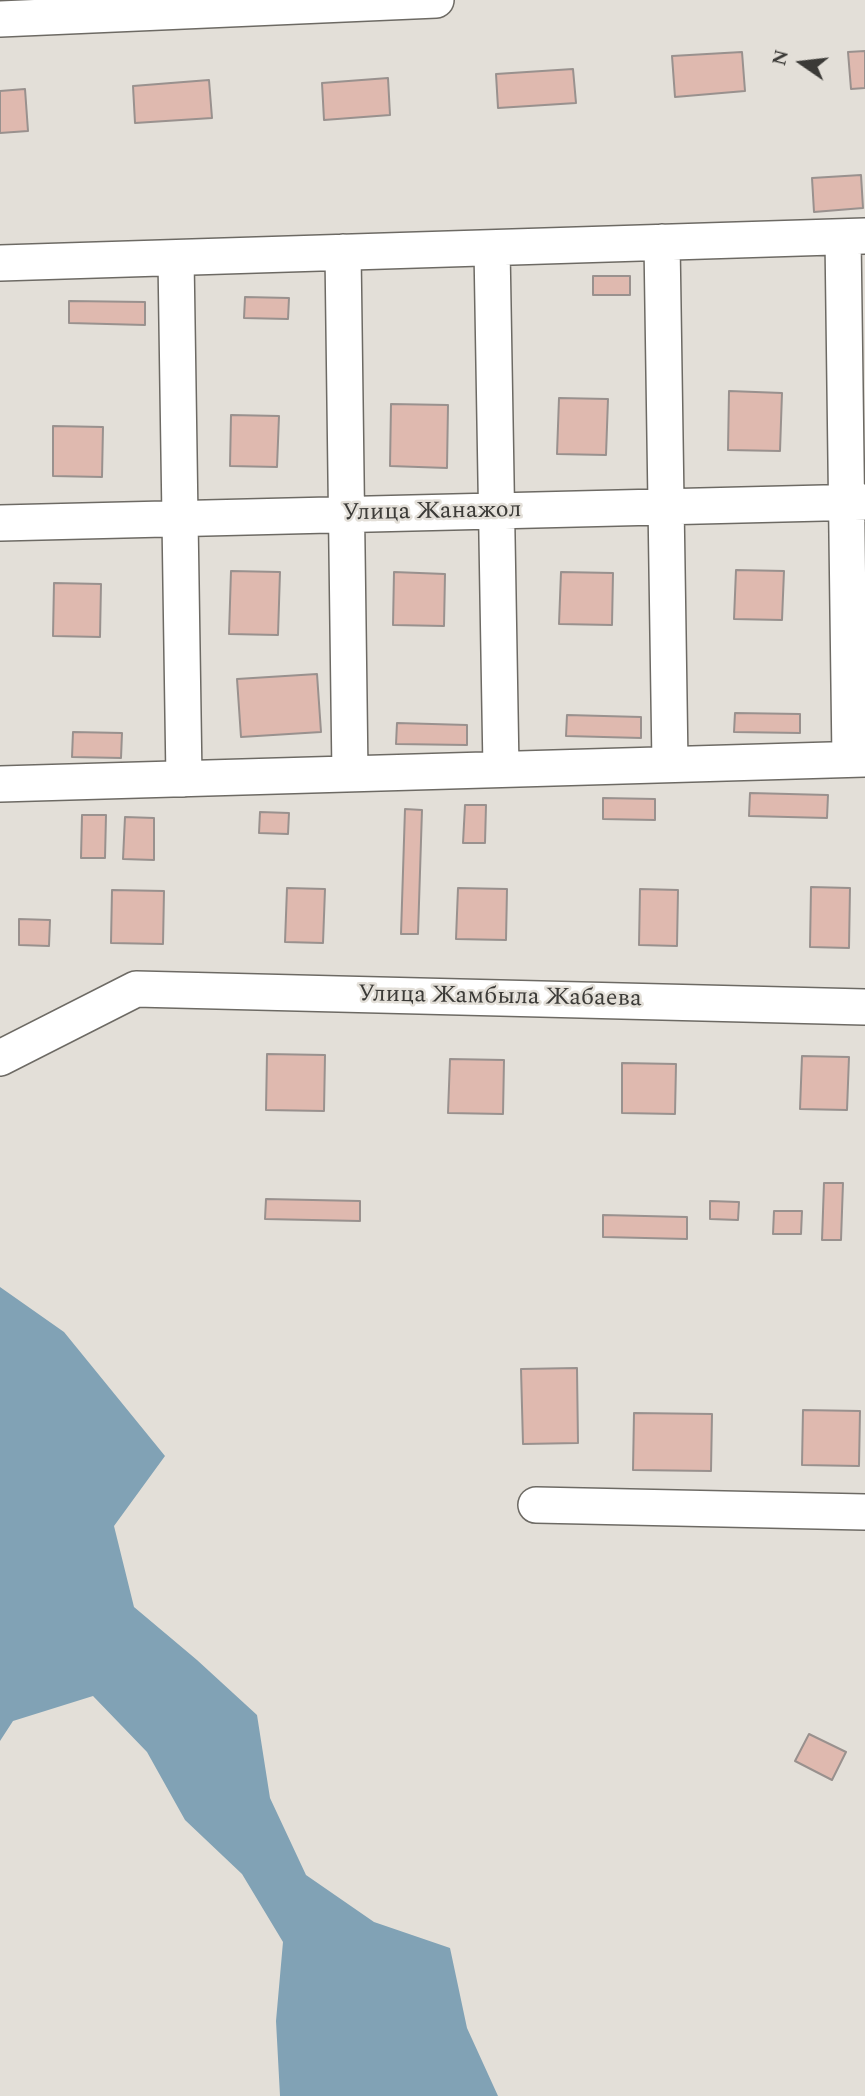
<!DOCTYPE html>
<html>
<head>
<meta charset="utf-8">
<style>
  body { margin:0 }
  #map { position:relative; width:865px; height:2096px; overflow:hidden; background:#e3dfd8; font-family:Spectral,serif }
  canvas { display:block }
  .north { position:absolute; left:767px; top:28px; width:70px; height:70px; -webkit-text-stroke:5px #e3dfd8; paint-order:stroke; rotate:284deg; font-size:19px; font-weight:700; line-height:28px; text-align:center; color:#3b3a37 }
  .north::after { content:''; display:block; margin:auto; width:24px; height:32px; background:#3b3a37; clip-path:polygon(50% 0,100% 100%,50% 72%,0 100%) }
</style>
</head>
<body>
<div id="map">
<canvas width="865" height="2096"></canvas>
<div class="north">N</div>
</div>
<script>
const ctx = document.querySelector('canvas').getContext('2d');
ctx.lineJoin = 'round';
function fill(path, color) { ctx.fillStyle = color; ctx.fill(path, 'evenodd'); }
function trace(path, color, width, dash) { ctx.strokeStyle = color; ctx.lineWidth = width; ctx.lineCap = dash ? 'butt' : 'round'; ctx.setLineDash(dash || []); ctx.stroke(path); }
function write(font, color, halo, rows, align = 'center') {
  ctx.font = font + ' Spectral,serif'; ctx.lineWidth = 5; ctx.setLineDash([]); ctx.textBaseline = 'middle'; ctx.strokeStyle = halo; ctx.fillStyle = color; for (const [text, x, y, turn = 0] of rows) {
    ctx.save(); ctx.translate(x, y); ctx.rotate((+turn || 0) * Math.PI / 180); ctx.textAlign = isNaN(turn) ? turn : align; if (halo) ctx.strokeText(text, 0, 0); ctx.fillText(text, 0, 0); ctx.restore();
  }
}
fill(new Path2D(`
  M0 1287 64 1332 165 1456 114 1526 134 1607 197 1660 257 1715 270 1798 306 1875 374 1922 450 1948 467 2028 498 2096H280L276 2021 283 1942 242 1874 185 1820 147 1752 93 1696 13 1721 0 1741Z`), '#81a2b5');
const building = new Path2D(`
  M865 51V88L851 89 848 52Z
  M742 52 745 91 675 97 672 56Z
  M573 69 576 103 498 108 496 74Z
  M388 78 390 115 324 120 322 83Z
  M209 80 212 118 135 123 133 86Z
  M25 89 28 131 0 133V91Z
  M861 175 863 208 814 212 812 178Z
  M593 276H630V295H593Z
  M245 297 289 298 288 319 244 318Z
  M69 301 145 302V325L69 323Z
  M729 391 782 393 780 451 728 450Z
  M559 398 608 399 606 455 557 454Z
  M391 404 448 405 447 468 390 466Z
  M231 415 279 416 277 467 230 466Z
  M53 426 103 427 102 477 53 476Z
  M736 570 784 571 782 620 734 619Z
  M231 571 280 572 278 635 229 634Z
  M394 572 445 574 444 626 393 625Z
  M561 572 613 573 612 625 559 624Z
  M54 583 101 584 100 637 53 636Z
  M317 674 321 732 241 737 237 679Z
  M735 713 800 714V733L734 732Z
  M567 715 641 717V738L566 736Z
  M397 723 467 725V745L396 744Z
  M73 732 122 733 121 758 72 757Z
  M750 793 828 795 827 818 749 816Z
  M603 798 655 799V820L603 819Z
  M465 805H486L485 843H463Z
  M405 809 422 810 418 934H401Z
  M260 812 289 813 288 834 259 833Z
  M82 815H106L105 858H81Z
  M125 817 154 818V860L123 859Z
  M811 887 850 888 849 948 810 947Z
  M287 888 325 889 323 943 285 942Z
  M458 888 507 889 506 940 456 939Z
  M640 889 678 890 677 946 639 945Z
  M112 890 164 891 163 944 111 943Z
  M19 919 50 920 49 946 19 945Z
  M267 1054 325 1055 324 1111 266 1110Z
  M802 1056 849 1057 847 1110 800 1109Z
  M450 1059 504 1060 503 1114 448 1113Z
  M622 1063 676 1064 675 1114 622 1113Z
  M824 1183H843L841 1240H822Z
  M266 1199 360 1201V1221L265 1219Z
  M710 1201 739 1202 738 1220 710 1219Z
  M774 1211H802L801 1234H773Z
  M603 1215 687 1217V1239L603 1237Z
  M577 1368 578 1443 523 1444 521 1369Z
  M803 1410 860 1411 859 1466 802 1465Z
  M634 1413 712 1414 711 1471 633 1470Z
  M809 1734 846 1752 832 1780 795 1761Z`);
fill(building, '#dfb9af');
trace(building, '#99918e', 2);
const minor = new Path2D(`
  M0 19 436 0
  M843 237 850 759
  M662 242 670 764
  M492 248 501 769
  M343 252 350 774
  M176 258 184 779
  M0 263 865 236
  M0 523 865 502
  M0 784 865 759
  M0 1058 136 989 865 1007
  M536 1505 865 1512`);
trace(minor, '#6d6a64', 38);
trace(minor, '#fff', 35);
write('24px', '#3b3a37', '#e3dfd8', [
  ["Улица Жанажол",432,513,-1],
  ["Улица Жамбыла Жабаева",500,998,1]
]);
</script>
</body>
</html>
